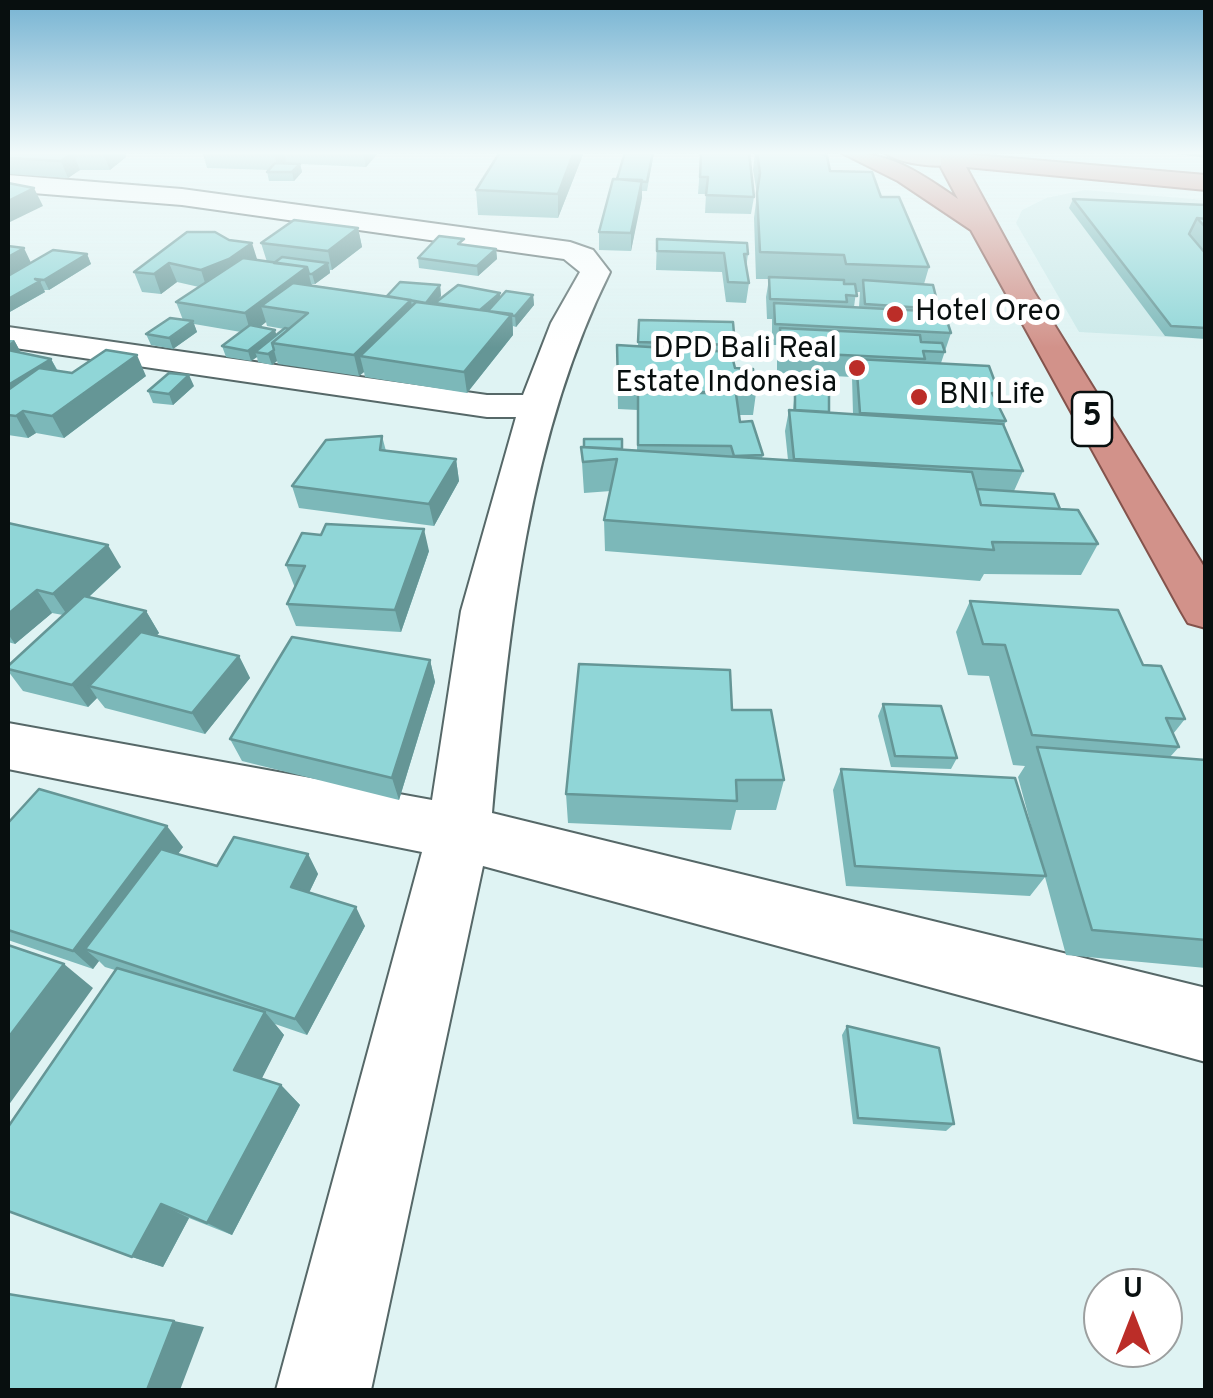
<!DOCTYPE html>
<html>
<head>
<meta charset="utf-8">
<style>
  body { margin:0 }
  #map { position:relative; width:1213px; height:1398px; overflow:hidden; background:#dff3f3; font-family:Overpass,sans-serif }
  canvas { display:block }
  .frame { position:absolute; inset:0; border:10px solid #080f0f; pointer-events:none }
  .north { position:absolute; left:1083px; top:1268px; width:100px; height:100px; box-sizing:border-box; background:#fff; border:2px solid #9c9f9f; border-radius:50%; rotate:0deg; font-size:28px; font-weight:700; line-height:40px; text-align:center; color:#080f0f }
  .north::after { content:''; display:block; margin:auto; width:35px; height:45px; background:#bb2d28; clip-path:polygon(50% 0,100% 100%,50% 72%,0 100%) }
</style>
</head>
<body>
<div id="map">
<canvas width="1213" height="1398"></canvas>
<div class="frame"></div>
<div class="north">U</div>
</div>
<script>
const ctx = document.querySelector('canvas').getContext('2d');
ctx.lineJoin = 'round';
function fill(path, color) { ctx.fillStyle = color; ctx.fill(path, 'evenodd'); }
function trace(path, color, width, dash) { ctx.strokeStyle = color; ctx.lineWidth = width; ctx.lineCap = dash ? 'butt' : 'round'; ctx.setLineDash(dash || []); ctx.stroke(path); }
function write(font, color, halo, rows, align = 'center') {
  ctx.font = font + ' Overpass,sans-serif'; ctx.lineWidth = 10; ctx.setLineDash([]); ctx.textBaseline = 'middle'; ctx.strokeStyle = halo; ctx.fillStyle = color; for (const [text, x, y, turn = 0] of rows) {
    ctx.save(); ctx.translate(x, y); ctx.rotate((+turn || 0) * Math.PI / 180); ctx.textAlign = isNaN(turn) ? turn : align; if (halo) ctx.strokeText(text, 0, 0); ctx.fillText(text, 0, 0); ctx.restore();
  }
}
fill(new Path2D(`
  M1085 190 1205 200V339L1079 332 1016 223 1022 210 1046 198Z`), '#cbe9e9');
const minor = new Path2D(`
  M8 175 182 189 570 242 593 250 610 272C527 439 509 630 492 813L1206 988V1062L483 866 371 1390H276L422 852 8 769V723L432 800 461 611 516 417H487L8 347V327L487 395H523L551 323 580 272 564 259 182 205 8 191Z`);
const primary = new Path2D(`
  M884 152H954L964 159C950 172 897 164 884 152Z`);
const trunk = new Path2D(`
  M840 152C891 152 917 171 958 199L941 167V152L1206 175V190L966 167 1034 292 1206 570V628L1188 623 1181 611 971 230 898 181Z`);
trace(minor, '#566868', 4);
trace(primary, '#84534c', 4);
trace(trunk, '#84534c', 4);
fill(minor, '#fff');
fill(primary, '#ddada7');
fill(trunk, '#d2928a');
fill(new Path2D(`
  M8 152H137L125 153 126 157 110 170H80L68 178 8 174Z
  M152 152H379L366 167 300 164 302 172 294 181H269L267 172 268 170 207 168 203 154Z
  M500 152H584L558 218 478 215 476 190Z
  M654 152 647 191H642L631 251 599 250V232Z
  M701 152 754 197 751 214 705 213 706 194H698Z
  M755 152H816L830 171 881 197 929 267 924 284 951 333 941 363 999 393 996 401 1006 421 1004 426 1023 471 1014 491 1060 509 1098 544 1081 575 984 574 980 581 605 551 604 520 611 491 584 493 581 447 637 450 638 410 618 409 617 345 638 346 639 320 735 345 733 360 735 368 756 393 753 415H739L740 422 763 455 762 458 788 460 785 431 789 410H793L795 390 829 412 853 414 852 377 777 373V345H772V319H767L766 297 769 279H756L754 218 757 194 753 170ZM856 292H860L859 307H854Z
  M1160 152H1206V158Z
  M1073 199 1206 205V339L1165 336 1069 208Z
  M358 228 362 247 332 270H330V273L315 284H312V285L387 296 440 285 441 296 435 304 533 295 534 305 516 327 513 326V335L467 393 365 377 364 372 359 376 278 364 277 361 272 365 258 362 257 357 251 361 226 357 222 346 241 332 194 324 197 332 173 349 151 345 146 334 183 320 176 302 199 287 177 282 161 294 142 292 134 272 187 232 257 260 267 262 261 243ZM266 322 267 326 284 329 276 335 260 327Z
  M657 239 748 254 746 269 749 283 746 303 726 302 722 272 656 270Z
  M464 245 496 249 497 259 478 276 419 268 418 258Z
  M8 246 31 263 87 254 91 264 49 290H44L45 292 8 313Z
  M8 340H14L20 351 19 352 51 359 58 371 72 373 146 376 64 438 36 433 28 438 8 435Z
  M194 386 173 405 153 403 148 391Z
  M382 436 386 451 456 459 459 481 434 526 299 508 292 486Z
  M8 523 121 567 89 597 146 611 159 633 156 636 239 656 250 678 205 734 105 708 97 698 88 707 23 691 8 671V666L63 615 52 613 15 644 8 642Z
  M429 551 401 632 296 626 287 604 295 588 286 565Z
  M970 601 1143 665 1185 719 1173 734 1179 747 1170 757 1206 760V968L1066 955 1045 877 1030 896 846 886 833 790 841 769 1040 859 1018 777 1025 766 1013 765 989 676 968 675 956 632Z
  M430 660 435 682 399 800 242 761 230 739Z
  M883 704 957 758 951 769 891 767 878 716Z
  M732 710 784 780 776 810H736L731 830 568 823 566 794Z
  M8 823 183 847 178 854 217 866 308 854 318 874 309 893 365 926 307 1035 275 1024 284 1035 261 1079 281 1085 300 1105 232 1235 189 1218 163 1267 132 1257 115 970 105 967 99 961 93 969 8 940Z
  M847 1026 954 1124 946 1131 853 1124 842 1035Z`), '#7cb8b9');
fill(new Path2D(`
  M105 152H125L126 157 110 170 103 153Z
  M276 152H284L286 164 279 171 274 154Z
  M363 152H379L366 167Z
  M574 152H584L558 218V194Z
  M73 153 80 170 68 178 61 161Z
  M300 164 302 172 294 181 292 172Z
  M642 180V198L631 251V233Z
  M34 188 43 206 8 223V201Z
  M358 228 362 247 332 270 328 251Z
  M252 243 258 262 207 289 201 270Z
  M24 248 33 267 8 283V257Z
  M496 249 497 259 478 276 477 266Z
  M87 254 91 264 49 290 44 280Z
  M169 263 177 282 161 294 154 274Z
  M328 263 330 273 315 284 312 274Z
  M307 267 312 287 261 306 266 322 251 334 245 313Z
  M40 281 45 292 8 313V299Z
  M440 285 441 296 427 313 425 303Z
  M500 293 501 303 491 313 478 312Z
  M533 295 534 305 516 327 515 316Z
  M411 300 414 320 360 356 364 372 359 376 354 355Z
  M512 314 513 335 467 393 464 372Z
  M193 321 197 332 173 349 169 338Z
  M275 330 278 340 262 353 255 352 257 357 251 361 248 351Z
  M14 340 20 351 8 360V345Z
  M274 350 277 361 272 365 268 354Z
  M137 355 146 376 64 438 52 416Z
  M51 359 62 380 8 414V385Z
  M189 375 194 386 173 405 169 394Z
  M23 411 36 433 28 438 16 416Z
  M456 459 459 481 434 526 429 504Z
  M424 529 429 551 401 632 395 610Z
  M108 545 121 567 68 616 53 594Z
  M37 590 52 613 15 644 8 634V614Z
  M146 611 159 633 105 690 89 686 97 698 88 707 72 685Z
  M239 656 250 678 205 734 192 713Z
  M430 660 435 682 399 800 392 778Z
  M167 826 183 847 104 955 85 949 99 961 93 969 73 951Z
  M308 854 318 874 302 907 291 887Z
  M356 907 365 926 307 1035 295 1019Z
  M64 964 93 988 8 1106V1038Z
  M265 1012 284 1035 256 1090 234 1070Z
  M281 1085 300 1105 232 1235 207 1223Z
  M161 1204 189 1218 163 1267 132 1257Z
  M174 1321 204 1327 180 1390H147Z`), '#659696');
const building = new Path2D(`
  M8 152H105L73 153 61 161 8 158Z
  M235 152H276L274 154Z
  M500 152H574L558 194 476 190Z
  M625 152H653L647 182 617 179Z
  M701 152H749L754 197 706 195 708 177H700Z
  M757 152H816L827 156 830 171 872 172 881 197H899L929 267 846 264 844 255 760 252 757 193 760 173Z
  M275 163 300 164 292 172H267Z
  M613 179 642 180 631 233 599 232Z
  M8 183 34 188 8 201Z
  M1073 199 1206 205V219L1197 218 1189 234 1206 254V328L1171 326Z
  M1197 218 1206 219V228Z
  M294 220 358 228 328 251 261 243Z
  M187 232H215L229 240 252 243 229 259 201 270 169 263 154 274 134 272Z
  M439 236 464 239 458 244 496 249 477 266 418 258Z
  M657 239 747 243 748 254H744L749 283 728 282 724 253 657 251Z
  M8 246 24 248 8 257Z
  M53 250 87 254 44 280 35 279 40 281 8 299V276Z
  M282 257 328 263 312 274H309L307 267 274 263Z
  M243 258 307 267 245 313 176 302Z
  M769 277 844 280V284H855L857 296 846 295 847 302 770 299Z
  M863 280 933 285 939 309 865 304Z
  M400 282 440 285 426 303 387 296Z
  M293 283 411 300 354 355 272 343 308 313 261 306Z
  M458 285 500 293 480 310 435 303Z
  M506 291 533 295 515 316 488 311Z
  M416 302 512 314 464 372 360 356Z
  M774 303 944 312 951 333 775 324Z
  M170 318 193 321 169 338 146 334Z
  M639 320 733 322 735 345 638 342Z
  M250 325 275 330 248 351 222 346Z
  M285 328 289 329 272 343 274 350 268 354 255 352Z
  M780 328 920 335 921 342 942 343 945 352 923 351 925 359 781 352Z
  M617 345 731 352 735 368 753 369 756 393 736 394 740 422 752 421 763 455 734 456 731 446 638 445V393H724L618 388Z
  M8 350 51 359 8 385Z
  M106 350 137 355 52 416 23 411 16 416 8 415V390L39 368 72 373Z
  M856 359 989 366 999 393H992L1006 421 860 413Z
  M169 373 189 375 169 394 148 391Z
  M795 390 829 393V412L795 410Z
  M789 410 1003 424 1023 471 794 459Z
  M382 436 380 450 456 459 429 504 292 486 326 440Z
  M584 439H622V449L584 447Z
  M581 447 972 472 981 505 1078 510 1098 544 992 542 994 550 604 520 617 459 583 462Z
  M977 489 1054 494 1060 509 981 505Z
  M8 523 108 545 53 594 37 590 8 614Z
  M326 524 424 529 395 610 287 604 305 566 286 565 302 533 321 535Z
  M84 596 146 611 72 685 8 669V666Z
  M970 601 1118 610 1143 665 1161 666 1185 719 1166 718 1179 747 1032 735 1005 645 983 644Z
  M141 632 239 656 192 713 89 686Z
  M292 637 430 660 392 778 230 739Z
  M579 664 730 670 732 710H771L784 780H736L737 801 566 794Z
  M883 704 941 706 957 758 895 756Z
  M1037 747 1206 760V940L1092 930Z
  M841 769 1015 778 1046 876 855 866Z
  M39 789 167 826 73 951 8 930V823Z
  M234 837 308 854 291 887 356 907 295 1019 85 949 161 849 217 866Z
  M8 945 64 964 8 1038Z
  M117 968 265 1012 234 1070 281 1085 207 1223 161 1204 132 1257 8 1211V1127Z
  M847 1026 939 1048 954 1124 858 1118Z
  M8 1294 174 1321 147 1390H8Z`);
fill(building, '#90d6d7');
trace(building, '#659696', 2.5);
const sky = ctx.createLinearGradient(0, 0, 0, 348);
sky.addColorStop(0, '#76b3d2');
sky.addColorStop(0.44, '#f1fafa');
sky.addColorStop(1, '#f1fafa00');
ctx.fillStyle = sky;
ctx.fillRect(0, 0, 1213, 348);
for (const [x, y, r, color] of [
  [895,314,10,"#bb2d28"],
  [857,368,10,"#bb2d28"],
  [919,397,10,"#bb2d28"]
]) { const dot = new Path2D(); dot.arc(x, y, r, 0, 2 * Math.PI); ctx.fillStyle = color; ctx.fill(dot); trace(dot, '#fff', 4); }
write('30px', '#080f0f', '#fff', [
  ["Hotel Oreo",915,314],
  ["DPD Bali Real",837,351,"right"],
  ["Estate Indonesia",837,385,"right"],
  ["BNI Life",939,397]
], 'left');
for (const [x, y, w] of [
  [1092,419,40]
]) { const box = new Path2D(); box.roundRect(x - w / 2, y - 27, w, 54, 8); ctx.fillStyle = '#fff'; ctx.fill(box); trace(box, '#080f0f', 2.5); }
write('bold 32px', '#080f0f', null, [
  ["5",1092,419]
]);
</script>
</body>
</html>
